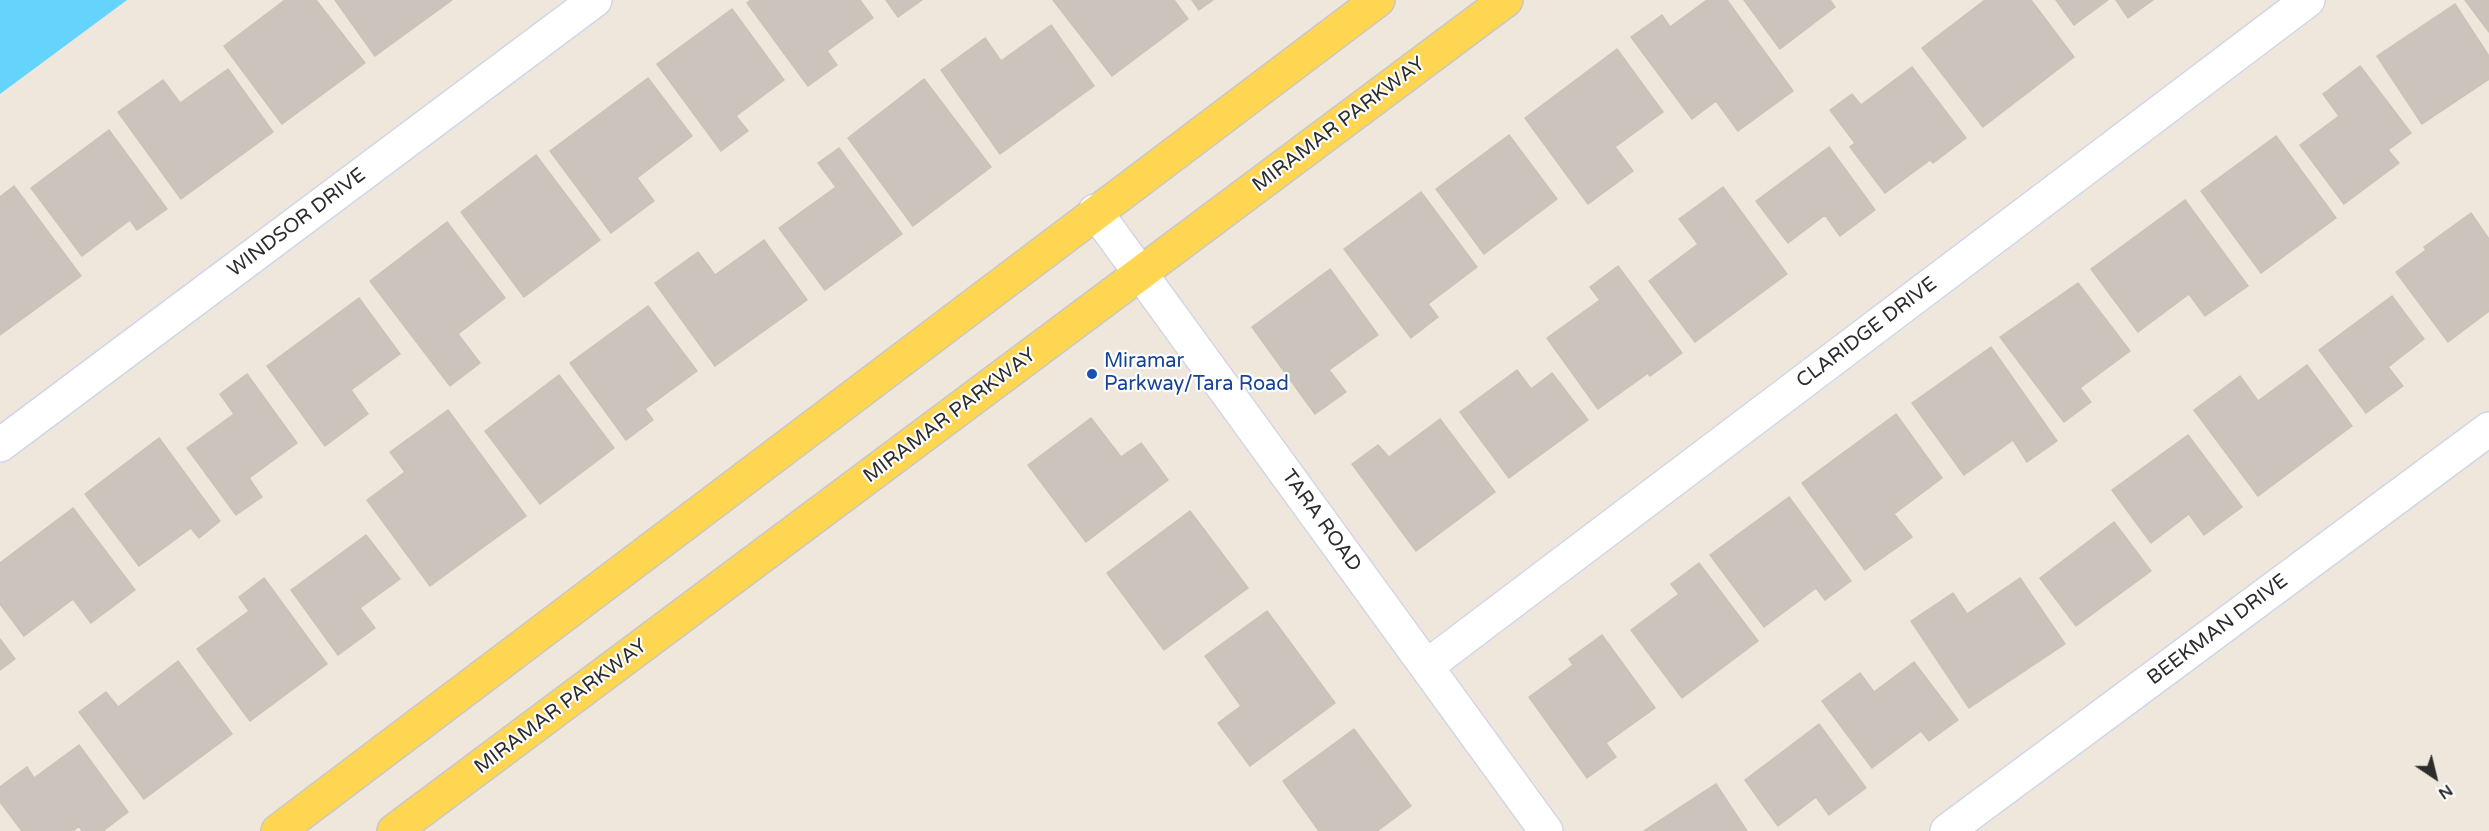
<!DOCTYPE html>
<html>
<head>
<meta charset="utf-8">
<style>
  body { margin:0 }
  #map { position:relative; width:2489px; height:831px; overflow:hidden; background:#efe7dc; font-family:"Varela Round",sans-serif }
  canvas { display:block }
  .north { position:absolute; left:2405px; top:747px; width:60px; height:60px; -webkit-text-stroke:4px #fff; paint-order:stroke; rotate:145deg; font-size:16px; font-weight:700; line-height:24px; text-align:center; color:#2c2c2c }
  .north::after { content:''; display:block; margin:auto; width:21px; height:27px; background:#2c2c2c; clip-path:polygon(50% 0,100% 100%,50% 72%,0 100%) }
</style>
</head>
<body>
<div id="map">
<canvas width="2489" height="831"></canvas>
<div class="north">N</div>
</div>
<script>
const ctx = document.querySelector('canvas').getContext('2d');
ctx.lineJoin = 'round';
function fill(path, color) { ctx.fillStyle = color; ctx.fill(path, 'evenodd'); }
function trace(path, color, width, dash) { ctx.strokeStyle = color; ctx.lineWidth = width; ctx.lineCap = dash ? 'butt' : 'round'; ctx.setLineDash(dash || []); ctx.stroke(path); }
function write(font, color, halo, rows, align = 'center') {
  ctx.font = font + ' "Varela Round",sans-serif'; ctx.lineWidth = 4.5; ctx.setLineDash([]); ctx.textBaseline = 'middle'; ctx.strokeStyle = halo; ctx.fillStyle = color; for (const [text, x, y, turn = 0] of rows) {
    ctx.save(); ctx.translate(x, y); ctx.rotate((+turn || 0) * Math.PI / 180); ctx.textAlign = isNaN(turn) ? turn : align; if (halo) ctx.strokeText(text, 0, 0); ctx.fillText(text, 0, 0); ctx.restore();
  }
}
fill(new Path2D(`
  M0 0H127L0 94Z`), '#64d4fc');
const building = new Path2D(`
  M285 0H316L365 63 282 124 224 46Z
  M335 0H452L375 56Z
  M751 0H860L873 18 827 51 837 65 808 86 747 3Z
  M886 0H922L898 17Z
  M1053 0H1174L1188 19 1112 76Z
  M1192 0H1213L1199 10Z
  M1707 0H1727L1793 91 1738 131 1716 101 1692 119 1631 37 1662 15 1670 27Z
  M1744 0H1830L1835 7 1780 49Z
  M1985 0H2031L2074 57 1983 127 1922 48Z
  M2056 0H2108L2074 25Z
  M2116 0H2153L2128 18Z
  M2465 0H2489V32Z
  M2455 4 2489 56V79L2422 124 2377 56Z
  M732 9 784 80 736 116 748 131 721 151 657 64Z
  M1051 25 1094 86 1000 154 941 70 985 38 1001 61Z
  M1617 49 1663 112 1615 147 1633 171 1588 204 1525 118Z
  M2360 66 2411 133 2388 150 2399 163 2344 204 2300 145 2339 116 2323 94Z
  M1912 67 1966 138 1933 163 1930 160 1885 193 1850 147 1855 143 1830 110 1852 94 1861 105Z
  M228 69 273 132 181 199 118 112 163 80 180 103Z
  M648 78 692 136 637 178 654 201 611 233 550 151Z
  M924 79 991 167 913 226 848 138Z
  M109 130 167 209 137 230 130 220 82 256 31 188Z
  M1509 135 1557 199 1484 254 1436 189Z
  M2276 136 2336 218 2261 273 2201 191Z
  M1829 147 1875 210 1840 236 1825 215 1788 243 1756 201Z
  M839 148 902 234 825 290 779 228 836 187 818 163Z
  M536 155 600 240 524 297 461 212Z
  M14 186 81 276 0 335V197Z
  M1723 187 1787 274 1695 342 1649 281 1698 244 1679 219Z
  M1421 192 1477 267 1428 304 1438 317 1411 338 1344 249Z
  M2185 200 2248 286 2205 316 2189 294 2138 332 2091 269Z
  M2471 213 2489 239V311L2448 342 2396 272 2426 250 2424 247Z
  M447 222 505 298 458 334 480 363 450 386 370 281Z
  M764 240 807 300 715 366 655 283 698 252 715 275Z
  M1618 266 1682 353 1650 376 1648 373 1598 409 1547 338 1600 300 1590 287Z
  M1330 269 1378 335 1329 370 1346 392 1315 414 1252 327Z
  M2078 283 2130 351 2080 388 2091 402 2064 422 2000 337Z
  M2392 296 2424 339 2388 367 2403 386 2366 413 2319 350Z
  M359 298 400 354 351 390 368 414 325 446 267 366Z
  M648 306 697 371 645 409 653 420 626 440 570 363Z
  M1991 347 2057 441 2027 462 2013 440 1964 475 1912 403Z
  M2307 365 2352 426 2258 496 2194 410 2240 376 2258 401Z
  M1517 370 1531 389 1552 373 1588 420 1509 478 1460 412Z
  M247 374 297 443 249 478 262 497 236 515 187 448 234 414 220 394Z
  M559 375 614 448 540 504 485 431Z
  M448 410 526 516 430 586 367 500 405 472 390 452Z
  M1896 414 1942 478 1894 514 1912 537 1865 570 1802 483Z
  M1091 418 1121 457 1141 443 1168 480 1086 542 1028 465Z
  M1440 419 1495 492 1416 551 1352 464 1378 445 1389 457Z
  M2188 435 2242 507 2204 535 2189 514 2151 543 2112 490Z
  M159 438 220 521 199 538 191 528 139 566 85 494Z
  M1789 497 1851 581 1825 600 1816 588 1764 627 1710 555Z
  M73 508 135 590 91 623 73 599 24 636 0 604V563Z
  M1190 511 1248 588 1164 650 1107 573Z
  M2114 522 2151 571 2076 626 2040 578Z
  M366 535 400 579 360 608 375 628 338 655 291 590Z
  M1699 563 1758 641 1682 698 1631 630 1679 594 1671 584Z
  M264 578 327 664 250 721 197 649 249 611 239 597Z
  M2020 578 2065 644 1969 708 1911 621 1953 593 1967 614Z
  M1267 611 1335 703 1250 766 1218 723 1241 706 1205 656Z
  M1602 635 1655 708 1606 743 1616 757 1587 778 1529 697 1573 665 1569 659Z
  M0 639 15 659 0 670Z
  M178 661 232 734 144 799 79 712 106 692 118 707Z
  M1914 662 1958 720 1929 741 1921 731 1872 768 1822 701 1860 673 1874 692Z
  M1819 724 1866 788 1829 815 1816 797 1778 826 1745 780Z
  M1354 729 1411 806 1377 831H1319L1283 781Z
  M79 745 128 812 103 831H82L79 826 73 831H22L0 802V787L27 767 34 778Z
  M1716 784 1747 831H1644Z`);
fill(building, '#cac4bc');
trace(building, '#cbc3b6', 1.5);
const street = new Path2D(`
  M1095 211 1546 831
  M0 445 595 0
  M1427 666 2308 0
  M1947 831 2489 429`);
const primary = new Path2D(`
  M278 831 1378 0
  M394 831 1506 0`);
trace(street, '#d1d5e6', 36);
trace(primary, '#c8c8c8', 36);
trace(street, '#fff', 33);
trace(primary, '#ffd651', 33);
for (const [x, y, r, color] of [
  [1092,374,6,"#1a4fb4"]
]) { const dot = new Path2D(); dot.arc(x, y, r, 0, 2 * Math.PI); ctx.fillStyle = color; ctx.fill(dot); trace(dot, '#fff', 2); }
write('20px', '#2c2c2c', '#fff', [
  ["MIRAMAR PARKWAY",1339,125,-37],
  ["WINDSOR DRIVE",297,223,-37],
  ["CLARIDGE DRIVE",1867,333,-37],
  ["MIRAMAR PARKWAY",950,416,-37],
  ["TARA ROAD",1321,521,54],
  ["BEEKMAN DRIVE",2218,630,-37],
  ["MIRAMAR PARKWAY",561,707,-37]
]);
write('20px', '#164399', '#fff', [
  ["Miramar",1104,362],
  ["Parkway/Tara Road",1104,385]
], 'left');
</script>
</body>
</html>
